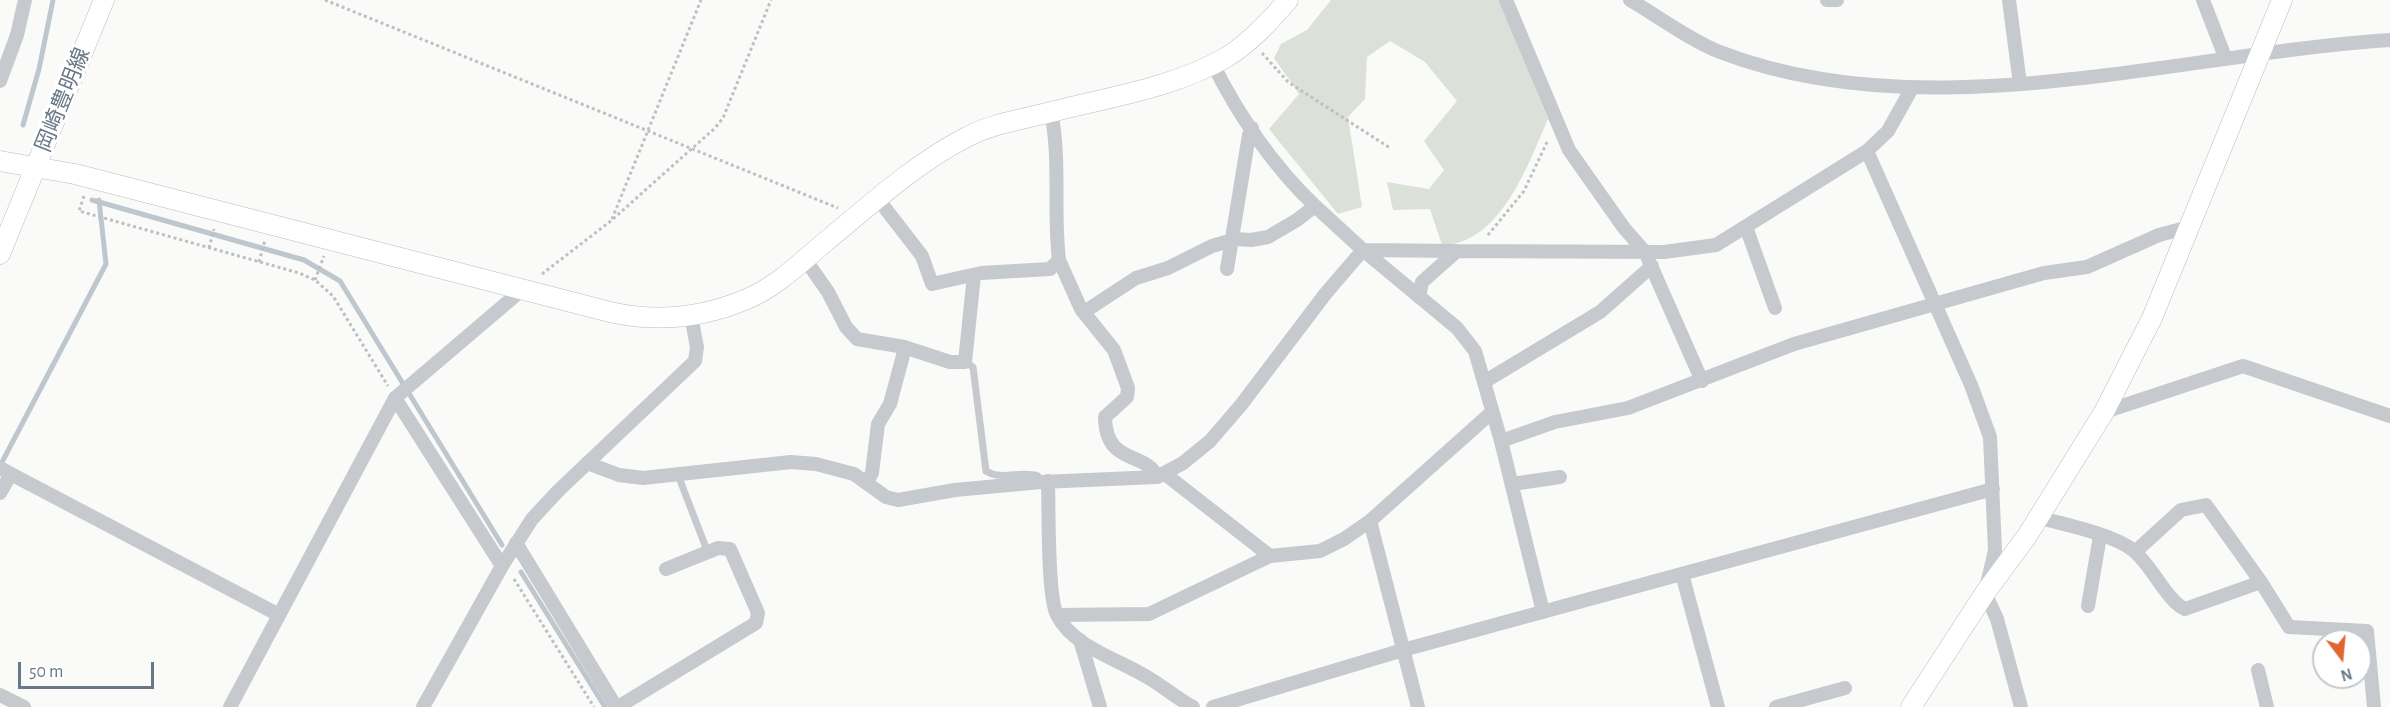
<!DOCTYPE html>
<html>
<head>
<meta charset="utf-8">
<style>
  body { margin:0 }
  #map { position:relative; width:2390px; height:707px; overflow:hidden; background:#fafaf8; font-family:"Alegreya Sans",sans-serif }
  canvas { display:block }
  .north { position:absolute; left:2312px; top:629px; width:60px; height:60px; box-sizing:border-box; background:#fff; border:2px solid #c3c9cf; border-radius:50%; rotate:164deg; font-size:16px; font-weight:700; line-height:24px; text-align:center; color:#697888 }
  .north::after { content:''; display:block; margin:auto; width:21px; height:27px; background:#e16730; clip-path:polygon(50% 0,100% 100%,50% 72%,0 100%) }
  .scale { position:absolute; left:18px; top:662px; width:136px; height:27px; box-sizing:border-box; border:3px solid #697888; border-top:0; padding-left:8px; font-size:18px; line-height:21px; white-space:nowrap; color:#697888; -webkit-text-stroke:4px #fff; paint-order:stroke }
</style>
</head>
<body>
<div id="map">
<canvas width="2390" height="707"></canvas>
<div class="north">N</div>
<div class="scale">50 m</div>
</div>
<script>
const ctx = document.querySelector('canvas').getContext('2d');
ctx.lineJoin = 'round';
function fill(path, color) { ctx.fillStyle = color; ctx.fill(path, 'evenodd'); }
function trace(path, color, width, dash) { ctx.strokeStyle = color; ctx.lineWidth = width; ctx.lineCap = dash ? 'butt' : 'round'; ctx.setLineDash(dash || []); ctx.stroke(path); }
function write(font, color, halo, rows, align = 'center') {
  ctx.font = font + ' "Alegreya Sans","Noto Sans JP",sans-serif'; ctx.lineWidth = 6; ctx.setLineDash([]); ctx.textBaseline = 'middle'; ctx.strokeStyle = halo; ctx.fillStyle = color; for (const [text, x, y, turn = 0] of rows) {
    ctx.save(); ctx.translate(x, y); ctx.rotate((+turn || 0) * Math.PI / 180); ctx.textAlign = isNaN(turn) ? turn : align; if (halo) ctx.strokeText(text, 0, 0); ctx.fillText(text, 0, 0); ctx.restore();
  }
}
fill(new Path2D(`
  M1331 0H1500L1548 119C1528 164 1501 244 1442 245L1430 209 1393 210 1387 182 1429 189 1444 170 1424 141 1457 101 1425 62 1390 41 1367 57 1365 99 1348 117 1362 207 1338 214 1269 129 1299 94 1274 58 1281 44 1307 30Z`), '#dbe1d9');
trace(new Path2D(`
  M23 125 39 69 53 0
  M92 200 304 260 340 281 502 545
  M0 466 106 264 99 200
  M521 572 605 707`), '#bec7cd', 5);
const secondary = new Path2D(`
  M0 161 75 174 610 312C658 323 702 318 747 299 776 287 800 263 824 243 869 206 913 165 965 138 988 125 1018 120 1043 114 1103 98 1171 89 1225 58 1249 44 1270 21 1288 0
  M0 254 104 0
  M1911 707 1985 593 2027 536 2104 412 2152 318 2282 0`);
trace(secondary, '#b8bdc2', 21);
trace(new Path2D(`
  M325 0 838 208
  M1262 53 1288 82 1390 148
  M84 196 79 211 299 273 315 280 333 296 388 386
  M612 219 701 0
  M1488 235 1524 191 1548 140
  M209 248 214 229
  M259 262 265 240
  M542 274 612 220 715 128 723 118 771 0
  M315 280 324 256
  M514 579 594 707`), '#bdc0c3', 3, [3, 3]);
trace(new Path2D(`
  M965 362 973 367 986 471C1001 481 1021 470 1038 476L1040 482
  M678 475 708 553`), '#c6c9cd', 7);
trace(new Path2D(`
  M1506 0 1569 150 1624 228 1645 252 1702 381
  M1630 0C1656 15 1693 42 1720 52 1927 132 2176 54 2390 40
  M1827 0H1837
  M2009 0 2020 84
  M2203 0 2225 57
  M0 81 17 35 25 0
  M1867 151 1971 385 1990 437 1995 550 1985 593 1997 619 2021 707
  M878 199 922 256 932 284 981 273 1050 269 1059 260C1053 211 1061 160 1051 112
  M1315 206 1363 250 1457 251
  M1746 227 1775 308
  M805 259 828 292 846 327 857 339 904 347 950 362H965L974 275
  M1059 260 1081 309 1114 350 1128 388 1127 397 1105 417C1106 467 1146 450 1157 477
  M1227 269 1249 135 1252 128
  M1419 297 1422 282 1457 251 1664 252 1716 245 1867 151 1888 131 1912 88
  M1084 312 1136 278 1168 268 1212 246 1236 239 1251 240 1268 237 1297 220 1315 206C1274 167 1238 115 1213 64
  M1484 382 1600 312 1652 266
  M395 398 502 566
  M2104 412 2243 366 2390 416
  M1501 441 1555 422 1628 408 1794 344 2044 273 2087 267 2159 235 2189 227
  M587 463 619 475 643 478 791 462 816 464 854 474 886 497 898 500 955 490 1041 482 1157 477 1183 463 1210 441 1241 405 1326 293 1363 250 1457 328 1475 351 1501 441 1543 612
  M0 468 11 474 0 493
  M11 474 279 615
  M1165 474 1270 556
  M1048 481C1049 507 1047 596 1057 615 1073 647 1118 659 1147 677 1163 686 1176 698 1193 707
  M866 483 872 473 878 424 890 404 905 348
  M1512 484 1560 477
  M2037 517C2062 524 2114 534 2134 551 2152 566 2168 602 2185 609L2261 582
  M1370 521 1418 707
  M516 543 616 707
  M2135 552 2181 510 2206 505 2261 582 2289 627 2367 631 2374 707
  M1682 574 1718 707
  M2088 606 2100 536
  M1057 615 1149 614 1270 556 1320 551 1344 539 1370 521 1492 412
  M1080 640 1100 707
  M2258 670 2267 707
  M0 695 24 707
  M230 707 395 398 523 289
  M423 707 502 566 532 519 558 491 695 361 697 347 691 316
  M618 707 756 623 758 613 730 549 718 548 666 569
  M1213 707 1403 650 1993 489
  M1776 707 1845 688`), '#c6c9cd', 14);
trace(secondary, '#fff', 20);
write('22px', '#697888', '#fff', [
  ["岡崎豊明線",63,100,-68]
]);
</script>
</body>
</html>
